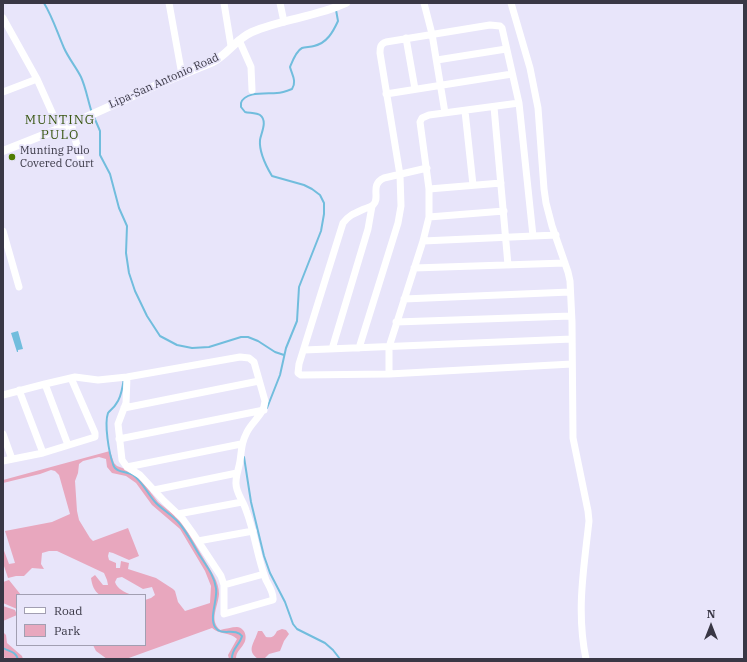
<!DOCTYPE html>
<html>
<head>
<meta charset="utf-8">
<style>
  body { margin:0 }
  #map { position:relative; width:747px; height:662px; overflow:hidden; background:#e8e5fa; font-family:"IBM Plex Serif",serif }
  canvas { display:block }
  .frame { position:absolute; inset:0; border:4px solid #393745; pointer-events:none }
  .legend { position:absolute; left:16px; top:594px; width:130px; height:52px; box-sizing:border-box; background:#e8e5fa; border:1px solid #a29fb2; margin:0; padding:5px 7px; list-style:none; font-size:12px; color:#393745 }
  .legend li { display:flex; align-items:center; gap:8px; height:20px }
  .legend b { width:20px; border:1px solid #a29fb2 }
  .north { position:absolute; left:691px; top:606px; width:40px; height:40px; -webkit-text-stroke:3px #e8e5fa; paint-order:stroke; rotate:0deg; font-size:11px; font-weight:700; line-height:16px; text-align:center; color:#393745 }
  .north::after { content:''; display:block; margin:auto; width:14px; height:18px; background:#393745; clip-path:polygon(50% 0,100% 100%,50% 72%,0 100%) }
</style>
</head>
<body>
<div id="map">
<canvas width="747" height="662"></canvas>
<div class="frame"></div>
<ul class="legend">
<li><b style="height:5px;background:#fff"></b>Road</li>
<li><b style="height:11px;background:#e8a7be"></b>Park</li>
</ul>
<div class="north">N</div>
</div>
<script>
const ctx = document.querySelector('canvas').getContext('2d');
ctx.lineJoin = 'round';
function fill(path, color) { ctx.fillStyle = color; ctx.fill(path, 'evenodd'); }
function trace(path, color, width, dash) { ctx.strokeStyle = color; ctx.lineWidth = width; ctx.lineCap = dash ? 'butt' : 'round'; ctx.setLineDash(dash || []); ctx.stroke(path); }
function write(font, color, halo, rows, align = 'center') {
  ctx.font = font + ' "IBM Plex Serif",serif'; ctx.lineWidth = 3.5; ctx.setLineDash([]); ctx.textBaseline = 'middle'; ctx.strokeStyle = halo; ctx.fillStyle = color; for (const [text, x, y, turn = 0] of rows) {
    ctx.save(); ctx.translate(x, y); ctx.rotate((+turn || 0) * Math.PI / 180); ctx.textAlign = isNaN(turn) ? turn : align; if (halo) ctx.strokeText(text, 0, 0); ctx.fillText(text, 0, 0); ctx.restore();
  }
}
fill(new Path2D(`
  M110 451 114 463 117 466 125 469 142 481 158 502 173 514 185 527 214 576C217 582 219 588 219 594 218 607 209 620 220 630 225 629 232 627 237 627 246 628 248 639 243 645 240 650 236 652 236 659H229L228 655 237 639C230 632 220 635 212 628L126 659H107L96 651 93 645H145V600L151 598 155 595 152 587 143 589 122 577 117 578 115 582C117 589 125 592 131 595H100C94 591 92 585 91 578L95 575 103 585H108L107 580 104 573 57 551H49L42 553 41 564 44 569 32 568 24 576H16L8 578 3 563V548L9 564 15 563 5 531 52 522 70 514 59 475 55 471 51 470 40 474 3 483V480ZM99 457 106 459 107 467 112 473 126 476 136 483 152 505 180 529 205 571 211 586 210 603 185 611 178 602 175 591 173 589 156 578 128 569 129 563 121 561 120 568H116V563L109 560 108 556 109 552 113 553 129 560 139 556 128 528 93 541 90 538 79 520 77 511 75 481 78 473 79 464 83 461Z
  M9 580 21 595H17V609L3 603V582Z
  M3 606 15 610 17 615 3 621Z
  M282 629 286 630 289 634 284 641 280 651 269 654 264 659H258C246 650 254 644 258 631H262L266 637C272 638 274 637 277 631Z
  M3 632 6 635 7 643 22 656 23 659H6L3 656Z`), '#e8a7be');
fill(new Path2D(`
  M18 331 23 349 18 350V352H17L11 333Z`), '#71bddd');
trace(new Path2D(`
  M44 3C53 18 57 32 64 48 69 59 76 67 81 77 86 88 88 101 92 113
  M94 117 100 131V155L110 174 119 208 127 226 126 253 129 273 135 291 147 316 160 336 177 345 192 348 209 347 241 337H248L258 341 275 352 284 355
  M124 379C122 387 122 397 116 404 114 408 110 410 108 413 104 424 109 453 113 464 115 473 126 471 133 475 143 482 148 495 156 503 163 510 172 515 179 523 186 531 191 541 197 551 204 563 214 574 216 588 218 599 209 617 215 627 221 637 235 627 242 636 240 645 231 649 232 659
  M267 408 280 375 286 348 297 321 299 287 321 231 324 214V203L320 195 312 189 304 185 272 176C266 166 259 152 260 140 261 133 268 121 260 115 257 113 249 113 245 112L241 107V103C245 91 266 94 277 93 282 93 287 91 292 89 297 81 292 75 290 67 292 62 296 51 302 48 305 47 311 47 314 46 327 43 333 32 338 21L336 10
  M244 457 251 502 264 556 270 573 285 602 293 624 297 629 325 643 333 650 340 659
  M3 648C10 652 15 651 18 659`), '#71bddd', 2);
trace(new Path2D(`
  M169 3 182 75
  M224 3 231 46
  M280 3 284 22
  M424 3 432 34 445 113
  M511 3 530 68 538 108 544 189 546 203 552 226 568 272 570 281 572 322 573 438 588 511 589 521C584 568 576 611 586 659
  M3 18 37 79 59 128
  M406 38 415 89
  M239 40 251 67 252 90
  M437 60 506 49
  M3 92 37 79
  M386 94 512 74
  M494 107 508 265
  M465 111 473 185
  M71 124 81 160
  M427 168 384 178C369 185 381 198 373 205 371 207 366 208 364 209 355 213 349 215 343 223L299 364 298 373 301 375 389 374 572 364
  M429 189 501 183
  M429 217 504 211
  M3 231 19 287
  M423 241 556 235
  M414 268 565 263
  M404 299 570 292
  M396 322 571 316
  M359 348 398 223 401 206 400 175 380 53C380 48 380 44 386 42L490 25 500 26 502 28 519 103 533 236
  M332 349 368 229 372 206
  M304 350 572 339
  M389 374V347L423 241 429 217V189L420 122 422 118 429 115 519 103
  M45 384 68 445
  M19 390 43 453
  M3 395 45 384 75 377 98 380 127 377 240 357 249 358 254 362 265 401C264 415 253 420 247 432 241 444 242 448 240 461 239 468 236 475 236 482 235 492 243 500 246 510 255 533 257 557 266 580 269 586 274 593 273 600L224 614V585L221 576 192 532 182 518 164 501 140 475 127 467 122 460 118 424 126 403 127 377
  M124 408 259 381
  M3 434 12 459
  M119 439 264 410
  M3 461 43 453 95 437V433L71 378
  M127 467 241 444
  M154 490 237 473
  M178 514 242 502
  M198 541 253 531
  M224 585 264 574`), '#fff', 7);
trace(new Path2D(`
  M3 151 71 124 157 85 213 62C228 54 236 39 252 32 282 19 316 17 346 3`), '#fff', 8);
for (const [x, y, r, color] of [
  [12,157,4,"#4f7c02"]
]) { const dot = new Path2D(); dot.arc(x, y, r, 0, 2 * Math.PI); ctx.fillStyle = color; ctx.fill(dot); trace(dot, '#e8e5fa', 1.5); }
write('11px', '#393745', '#e8e5fa', [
  ["Lipa-San Antonio Road",164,81,-24]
]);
write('11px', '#393745', '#e8e5fa', [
  ["Munting Pulo",20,151],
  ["Covered Court",20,164]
], 'left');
ctx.letterSpacing = '1px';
write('13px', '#395612', '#e8e5fa', [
  ["MUNTING",60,120],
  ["PULO",60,135]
]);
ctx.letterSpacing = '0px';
</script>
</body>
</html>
